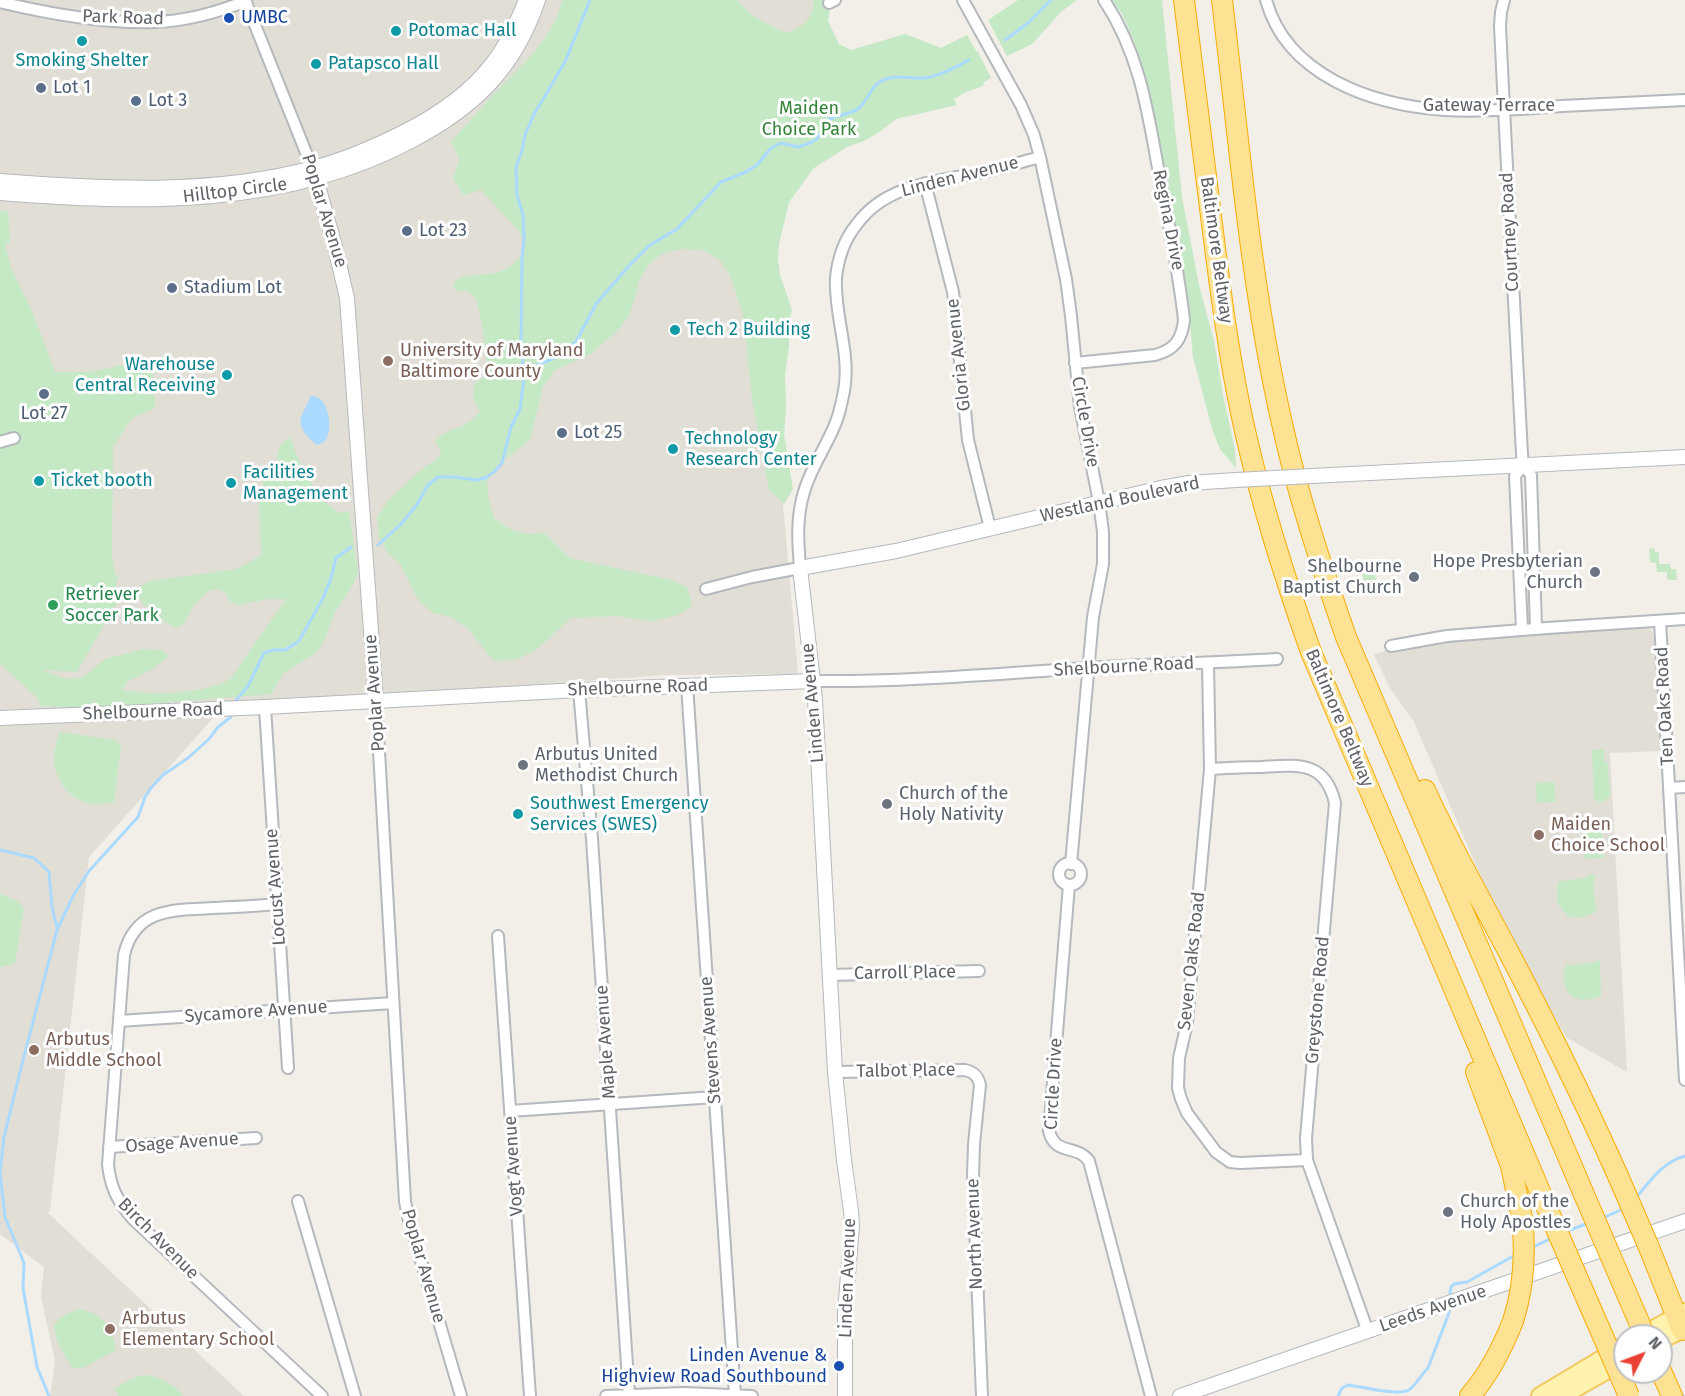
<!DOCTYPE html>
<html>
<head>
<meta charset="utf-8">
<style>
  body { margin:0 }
  #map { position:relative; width:1685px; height:1396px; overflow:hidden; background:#f1efe8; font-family:"Fira Sans",sans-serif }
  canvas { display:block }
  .north { position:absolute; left:1613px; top:1324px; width:60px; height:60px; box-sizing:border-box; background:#fff; border:2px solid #bfc1c3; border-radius:50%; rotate:48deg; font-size:16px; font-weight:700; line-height:24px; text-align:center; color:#5f6368 }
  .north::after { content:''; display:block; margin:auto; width:21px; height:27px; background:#ea4335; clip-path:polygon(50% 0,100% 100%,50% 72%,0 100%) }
</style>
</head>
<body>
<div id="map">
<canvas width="1685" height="1396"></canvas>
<div class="north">N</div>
</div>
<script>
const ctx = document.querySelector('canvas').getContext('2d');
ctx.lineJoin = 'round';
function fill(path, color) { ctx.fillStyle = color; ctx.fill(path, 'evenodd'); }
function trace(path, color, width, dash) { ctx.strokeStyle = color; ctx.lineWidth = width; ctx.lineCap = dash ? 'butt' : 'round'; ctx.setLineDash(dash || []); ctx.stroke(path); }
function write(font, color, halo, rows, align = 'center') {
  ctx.font = font + ' "Fira Sans",sans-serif'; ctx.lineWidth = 6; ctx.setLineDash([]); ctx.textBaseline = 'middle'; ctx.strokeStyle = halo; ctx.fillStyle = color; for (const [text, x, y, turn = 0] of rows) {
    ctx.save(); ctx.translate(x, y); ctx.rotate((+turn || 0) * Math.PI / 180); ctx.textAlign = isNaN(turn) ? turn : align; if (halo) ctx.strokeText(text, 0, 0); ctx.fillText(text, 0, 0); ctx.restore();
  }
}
fill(new Path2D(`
  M0 0H823L815 77 765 74 780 470 798 674 666 675 402 694 0 710Z
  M1644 627 1651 630 1656 639 1662 751 1610 753 1627 1072 1567 1038 1519 956 1498 916 1414 722 1390 688 1374 655 1389 649 1446 642Z
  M215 716 89 857 50 1211 48 1213 244 1396H50L55 1361 41 1297 44 1267 0 1234V726Z`), '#e1ded6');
fill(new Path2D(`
  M562 0H737C751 17 768 25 787 33 805 25 812 20 814 0H831L828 21 839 44 851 50 905 34 941 48 967 35 976 51 978 52 991 78 984 82 983 86 966 92 954 99 957 105 896 119 881 131 864 141 847 147 814 168 789 202 779 244 778 257 780 275 792 310 788 326 789 345 785 375 786 409 784 435 793 489 784 504 769 490 752 400 745 331 742 311 730 275 719 259 702 250 682 249 663 253 649 264 639 280 635 298 629 316 618 330 591 354 555 370 543 386 530 440 497 465 487 482 489 500 494 518 508 528 525 534 544 533 569 558 672 580 688 588 692 606 678 615 653 621 617 616 571 618 535 651 517 659 494 661 467 628 451 617 433 613 418 600 401 565 388 553 379 537 377 518 388 501 416 474 440 456 441 451 435 441C444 430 458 429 469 422 473 420 476 415 480 412 474 398 472 401 474 384L488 374 482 324 476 299 468 291H459L453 288 454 282 462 277 497 273 513 265 525 250 520 232 481 190 463 195 453 178 460 159 451 142C466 124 482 107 498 90 523 64 555 36 562 0Z
  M1018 0H1077L1062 11 1032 44 1007 56 988 20Z
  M1112 0H1162L1182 197 1199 285 1214 341 1223 395 1235 450 1236 468 1220 449 1213 432 1193 357 1189 315 1178 246 1143 69 1134 41 1122 14Z
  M0 211 8 212 10 243 5 244 11 268 32 311 55 372H90L152 359 155 408 132 418 113 447 112 556 115 575 119 577 116 582 119 599 77 672 42 670 65 679 83 677 105 659 142 649 161 650 169 656 154 668 127 682 122 690C151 695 206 695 231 678L286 599H268L239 605 230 602 225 593 218 589 208 591 194 605 184 624 176 628 154 615 137 596 141 586 149 581 238 569 261 555 259 499 264 481 272 478 278 471C277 455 275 446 290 437L301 466 322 500 339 513 349 511 358 572 355 581 334 614 323 643 317 652 284 673 271 694 88 709 41 706 37 698 3 666 0 665Z
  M1654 548 1655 552H1659V564H1670L1671 569H1676L1677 580H1671L1667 579V572H1657L1656 563 1650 562 1649 549Z
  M1363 562 1364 569 1375 568 1376 587 1368 588 1364 584 1362 571H1358L1357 563Z
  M59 732 116 740 121 746 114 802C108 803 101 805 95 804 71 803 52 778 54 755 55 748 57 740 59 732Z
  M1604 749V761L1608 764 1610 797 1600 803 1597 799 1594 801 1592 750Z
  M1554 782 1556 802 1537 803 1536 783Z
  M1602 831 1604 858 1585 859 1583 832Z
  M1591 874 1596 876 1593 883 1596 912 1580 918 1568 916 1557 903V885L1560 881 1586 878Z
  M0 894 18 901 24 909 15 963 1 967H0Z
  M1598 960 1600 962 1601 996C1575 1007 1557 992 1566 965L1593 963Z
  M81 1309C102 1314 114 1328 116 1350L81 1369 71 1367 57 1341 54 1325C61 1316 69 1312 81 1309Z
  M146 1375C162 1378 173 1384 184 1396H118L115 1389C125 1382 134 1376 146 1375Z`), '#c5e8c5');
fill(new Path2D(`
  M311 396C329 395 333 429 326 439 324 443 322 443 318 445 313 443 311 440 307 436 297 422 300 418 307 405 308 402 309 399 311 396Z`), '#aadaff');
trace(new Path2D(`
  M1005 40 1028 23 1051 0
  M525 377 537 365 560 356 567 350 577 340 596 304 628 267 650 245 677 229 721 182 746 172 757 165 771 148 781 143 798 147 810 143 817 139 829 119C838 115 852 114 859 108 869 99 871 85 883 80 897 74 911 79 925 78 940 76 956 67 969 60
  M378 545 401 524 416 506 428 485 438 477H454L476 480 485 478 494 472 502 463 511 427 520 409 524 378 521 342 522 260 524 236 523 215 517 195 516 167 522 151 525 135 533 116 565 62 590 0
  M235 705 237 699 248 686 264 653 273 650H285L299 641 324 596 331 578 336 558 351 547
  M0 850 34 858 49 872 52 907 57 928
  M1636 1198C1650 1181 1663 1162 1685 1156
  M1603 1218 1625 1208
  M1564 1232 1589 1223
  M1531 1248 1552 1238
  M1449 1298 1451 1287 1454 1284 1467 1282 1517 1254
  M49 1396 37 1367 23 1288 24 1263 5 1217 0 1173 4 1137 20 1072 57 930 74 894 89 871 138 817 145 797 151 788 163 775 188 758 209 739 218 727 231 717 233 712
  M1338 1396 1342 1388 1348 1385C1364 1387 1397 1396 1409 1390 1417 1384 1421 1375 1428 1368L1449 1313V1308`), '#aadaff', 3);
const minor = new Path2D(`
  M245 0 315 175
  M963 0 1021 105 1034 135 1040 157 1066 279 1071 316 1080 407 1099 502 1103 532V564L1093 617 1071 864
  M1266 0C1287 76 1372 105 1444 110 1483 112 1523 109 1562 106 1603 104 1644 102 1685 100
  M1504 0 1501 12 1500 26 1504 109 1522 454 1523 465 1531 475 1536 628
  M0 2C50 14 104 24 156 22 186 21 218 12 246 1
  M829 3 835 0
  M925 183 953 292 968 440 990 528
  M1075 363 1155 355C1174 350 1182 340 1184 320 1179 273 1169 226 1160 179 1148 114 1141 56 1104 0
  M0 442 14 438
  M706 589 752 577 800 568C798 542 796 518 804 492 811 467 827 446 836 422 840 412 842 401 844 391 851 353 834 316 836 278 838 257 844 240 857 224 887 183 938 182 983 172 1002 168 1021 162 1040 157
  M1660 621 1685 1080
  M1522 630 1515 476 1523 465
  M1391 646 1447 636 1547 628 1685 619
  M1208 664 1210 769 1191 978 1187 1023 1179 1058 1178 1088 1181 1099 1187 1113 1216 1152 1230 1162 1240 1163 1307 1160
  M813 681C904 682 994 674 1085 668 1149 664 1213 663 1277 659
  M687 685 735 1395
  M579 690 592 839 629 1395
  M376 700 405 1201 408 1217 461 1396
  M265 707 288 1068
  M1210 769C1227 768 1244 767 1261 767 1297 765 1325 760 1335 803L1306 1138 1307 1160 1368 1332
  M1669 788 1685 787
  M1059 874a11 11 0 1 1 22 0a11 11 0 1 1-22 0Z
  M1069 885 1049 1131C1055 1156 1077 1144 1089 1161L1151 1396
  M277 904C256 906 234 907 213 908 173 910 135 908 124 955L108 1165C111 1189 117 1200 133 1219L322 1396
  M498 936 530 1396
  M830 975 979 971
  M119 1021 393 1003
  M835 1072 965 1070C974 1072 978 1076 980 1085L974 1144 973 1176 982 1396
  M510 1111 715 1097
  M109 1147 256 1138
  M298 1201 355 1396
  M606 1396 684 1393 752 1396`);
const tertiary = new Path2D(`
  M316 179 334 243 347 298 376 700
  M0 181C102 189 213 195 313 168 344 160 374 147 402 133 436 116 468 95 492 64 507 45 517 23 526 0
  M0 193C138 204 285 208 411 141 474 108 515 69 538 0
  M1331 475 1685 457
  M0 718 265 707 579 690 813 681
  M845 1396V1312L852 1226 851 1211 844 1160 835 1072 815 699 800 568 896 551 1161 488 1189 483 1236 480
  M1180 1396 1685 1221`);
const primary = new Path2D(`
  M1640 1336 1685 1312
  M1661 1340 1685 1328
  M1540 1396 1625 1345
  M1562 1396 1625 1360`);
const motorway = new Path2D(`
  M1184 0C1193 72 1202 144 1211 216 1220 288 1229 360 1245 431 1262 506 1285 579 1311 652L1547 1208
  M1222 0C1239 140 1250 281 1281 419 1297 493 1321 565 1346 637L1583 1192
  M1425 790C1450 845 1480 898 1508 951 1547 1025 1584 1100 1618 1176
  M1476 1072 1511 1166 1522 1218
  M1648 1245 1682 1330
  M1661 1371 1672 1396
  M1470 1396C1489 1374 1502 1349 1513 1321`);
trace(minor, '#b5b8bc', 14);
trace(tertiary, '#b5b8bc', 16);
trace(primary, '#f2c960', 20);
trace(motorway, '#f9ab00', 22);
trace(minor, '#fff', 10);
trace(tertiary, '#fff', 14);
trace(primary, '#fff2af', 16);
trace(motorway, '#fde293', 20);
trace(new Path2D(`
  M1683 1396 1685 1395`), '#b6b7b8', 3, [1.5, 8]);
const tertiaryBridge = new Path2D(`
  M1236 480 1331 475`);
const motorwayBridge = new Path2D(`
  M1618 1176 1648 1245
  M1583 1192 1645 1336
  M1547 1208 1629 1396
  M1513 1321C1524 1287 1526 1254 1522 1218`);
trace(tertiaryBridge, '#b5b8bc', 16, []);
trace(motorwayBridge, '#f9ab00', 22, []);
trace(tertiaryBridge, '#fff', 14);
trace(motorwayBridge, '#fde293', 20);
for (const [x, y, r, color] of [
  [229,18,6,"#1a4fb4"],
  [396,31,6,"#0f9aa8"],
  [82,41,6,"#0f9aa8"],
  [316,64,6,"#0f9aa8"],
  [41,88,6,"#5c6f8a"],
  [136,101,6,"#5c6f8a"],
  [407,231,6,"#5c6f8a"],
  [172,288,6,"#5c6f8a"],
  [675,330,6,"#0f9aa8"],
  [388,361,6,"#8d6e63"],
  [227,375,6,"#0f9aa8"],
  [44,394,6,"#5c6f8a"],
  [562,433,6,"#5c6f8a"],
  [673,449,6,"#0f9aa8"],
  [39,481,6,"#0f9aa8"],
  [231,483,6,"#0f9aa8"],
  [1595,572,6,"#6b7280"],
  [1414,577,6,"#6b7280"],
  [53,605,6,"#2e9e5b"],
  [523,765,6,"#6b7280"],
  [887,804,6,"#6b7280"],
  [518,814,6,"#0f9aa8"],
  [1539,835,6,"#8d6e63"],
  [34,1050,6,"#8d6e63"],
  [1448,1212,6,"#6b7280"],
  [110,1329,6,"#8d6e63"],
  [839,1366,6,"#1a4fb4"]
]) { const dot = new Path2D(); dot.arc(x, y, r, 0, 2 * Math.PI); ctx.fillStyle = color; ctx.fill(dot); trace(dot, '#fff', 2); }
write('18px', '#5f6368', '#fff', [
  ["Park Road",123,18,2],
  ["Gateway Terrace",1489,106],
  ["Linden Avenue",960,177,-14],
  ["Hilltop Circle",235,191,-7],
  ["Poplar Avenue",324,211,73],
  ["Regina Drive",1168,220,79],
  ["Courtney Road",1510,232,-93],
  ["Baltimore Beltway",1216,250,82],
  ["Gloria Avenue",959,355,-96],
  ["Circle Drive",1085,422,80],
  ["Westland Boulevard",1120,500,-12],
  ["Shelbourne Road",1124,667,-3],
  ["Shelbourne Road",638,688,-2],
  ["Poplar Avenue",375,693,-94],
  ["Linden Avenue",813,703,-95],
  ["Ten Oaks Road",1665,706,-93],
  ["Shelbourne Road",153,712,-2],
  ["Baltimore Beltway",1339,718,67],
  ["Locust Avenue",276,887,-94],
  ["Seven Oaks Road",1192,961,-84],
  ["Carroll Place",905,973,-1],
  ["Greystone Road",1318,1000,-85],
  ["Sycamore Avenue",256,1012,-4],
  ["Stevens Avenue",711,1040,-94],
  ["Maple Avenue",606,1042,-94],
  ["Talbot Place",906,1071,-1],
  ["Circle Drive",1054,1084,-87],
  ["Osage Avenue",182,1143,-4],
  ["Vogt Avenue",514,1166,-94],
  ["North Avenue",975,1234,-92],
  ["Birch Avenue",158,1239,45],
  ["Poplar Avenue",423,1266,74],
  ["Linden Avenue",848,1278,-88],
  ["Leeds Avenue",1433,1309,-19]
]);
write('18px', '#164399', '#fff', [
  ["UMBC",241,18],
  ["Linden Avenue &",827,1356,"right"],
  ["Highview Road Southbound",827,1377,"right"]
], 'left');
write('18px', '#0d838f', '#fff', [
  ["Potomac Hall",408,31],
  ["Smoking Shelter",82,61,"center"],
  ["Patapsco Hall",328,64],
  ["Tech 2 Building",687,330],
  ["Warehouse",215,365,"right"],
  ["Central Receiving",215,386,"right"],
  ["Technology",685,439],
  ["Research Center",685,460],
  ["Facilities",243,473],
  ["Management",243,494],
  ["Ticket booth",51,481],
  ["Southwest Emergency",530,804],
  ["Services (SWES)",530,825]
], 'left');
write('18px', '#4e5e75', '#fff', [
  ["Lot 1",53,88],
  ["Lot 3",148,101],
  ["Lot 23",419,231],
  ["Stadium Lot",184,288],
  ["Lot 27",44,414,"center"],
  ["Lot 25",574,433]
], 'left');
write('18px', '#348238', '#fff', [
  ["Maiden",809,109],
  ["Choice Park",809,130]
]);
write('18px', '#785e54', '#fff', [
  ["University of Maryland",400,351],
  ["Baltimore County",400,372],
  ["Maiden",1551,825],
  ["Choice School",1551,846],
  ["Arbutus",46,1040],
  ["Middle School",46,1061],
  ["Arbutus",122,1319],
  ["Elementary School",122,1340]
], 'left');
write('18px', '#5b616d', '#fff', [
  ["Hope Presbyterian",1583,562,"right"],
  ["Church",1583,583,"right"],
  ["Shelbourne",1402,567,"right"],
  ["Baptist Church",1402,588,"right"],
  ["Arbutus United",535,755],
  ["Methodist Church",535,776],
  ["Church of the",899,794],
  ["Holy Nativity",899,815],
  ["Church of the",1460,1202],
  ["Holy Apostles",1460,1223]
], 'left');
write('18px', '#27864d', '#fff', [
  ["Retriever",65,595],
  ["Soccer Park",65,616]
], 'left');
</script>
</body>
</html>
